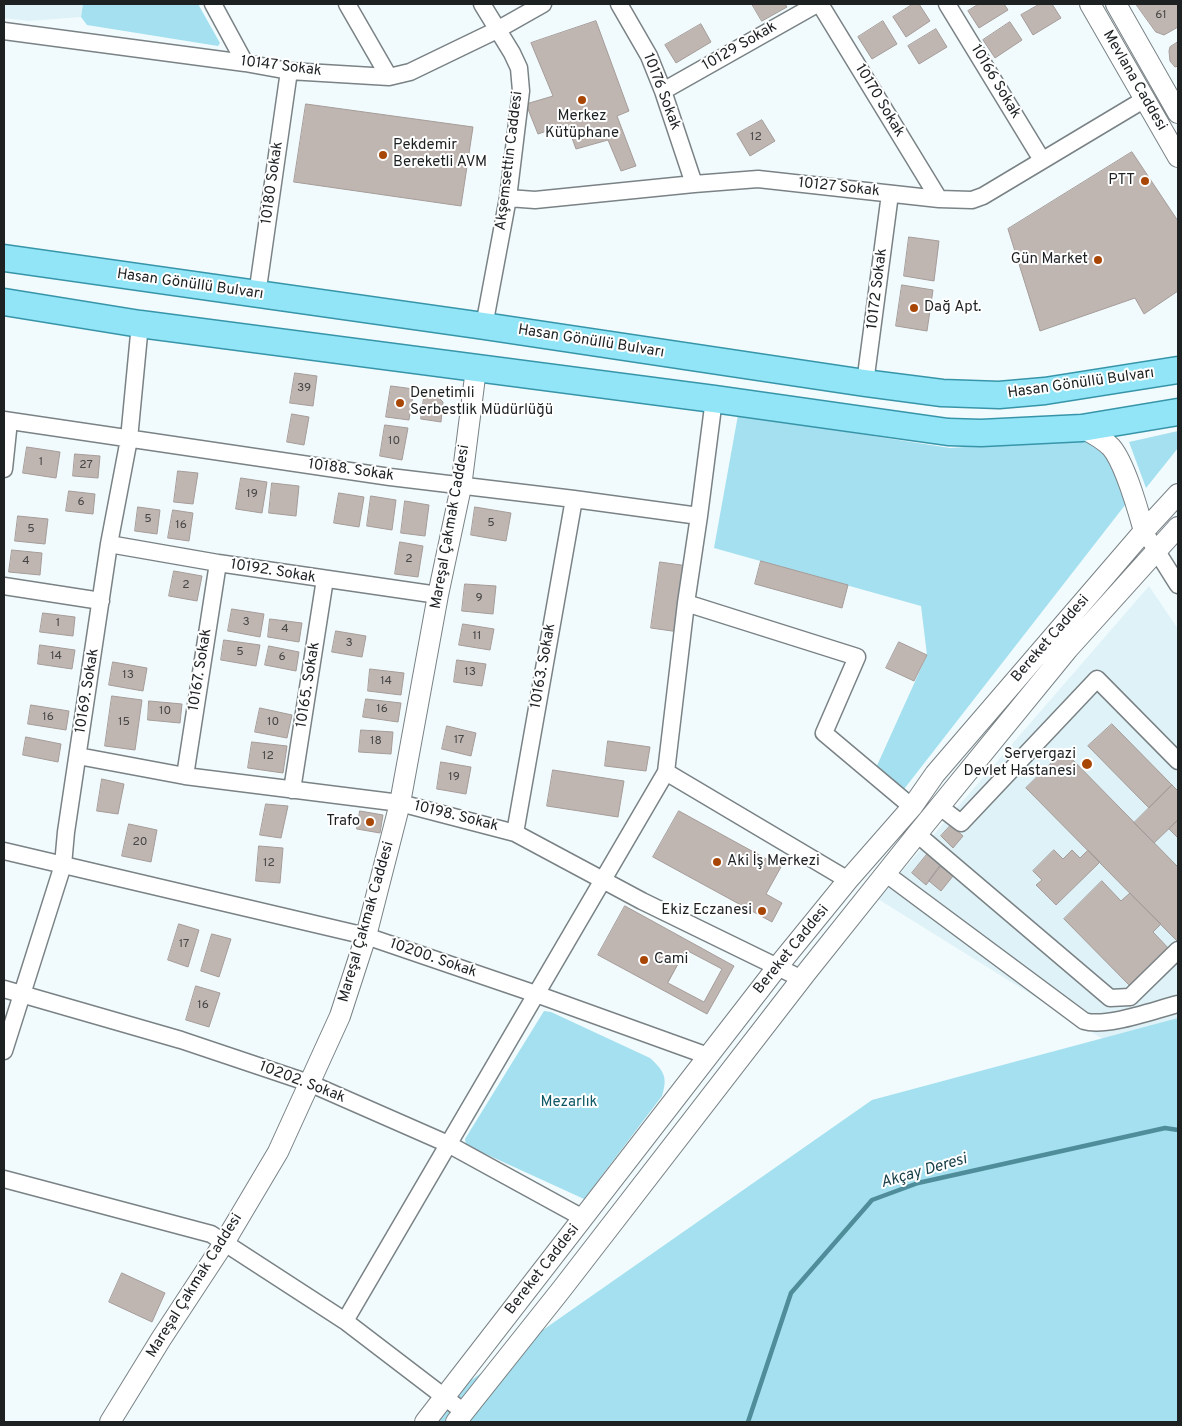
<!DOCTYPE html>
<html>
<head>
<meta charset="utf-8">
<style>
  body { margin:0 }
  #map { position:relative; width:1182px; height:1426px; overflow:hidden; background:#f1fbfd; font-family:Overpass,sans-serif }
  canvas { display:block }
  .frame { position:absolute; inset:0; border:5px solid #1d2122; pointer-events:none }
</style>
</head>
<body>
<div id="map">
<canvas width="1182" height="1426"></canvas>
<div class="frame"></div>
</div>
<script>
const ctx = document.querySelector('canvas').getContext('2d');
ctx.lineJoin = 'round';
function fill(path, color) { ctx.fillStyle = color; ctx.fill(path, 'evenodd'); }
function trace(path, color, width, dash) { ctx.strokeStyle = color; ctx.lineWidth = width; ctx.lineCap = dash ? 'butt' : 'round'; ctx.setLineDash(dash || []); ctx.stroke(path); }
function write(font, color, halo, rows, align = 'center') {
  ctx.font = font + ' Overpass,sans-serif'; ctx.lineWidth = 4; ctx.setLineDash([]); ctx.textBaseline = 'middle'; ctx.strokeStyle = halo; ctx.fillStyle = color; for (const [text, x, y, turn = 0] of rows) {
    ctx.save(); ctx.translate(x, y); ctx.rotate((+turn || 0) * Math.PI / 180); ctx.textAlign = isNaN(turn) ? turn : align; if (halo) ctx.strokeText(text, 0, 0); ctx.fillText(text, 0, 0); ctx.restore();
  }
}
fill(new Path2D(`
  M4 4H83L81 17 29 21 4 18Z
  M1149 586 1178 629V1026L1114 1046 878 899Z`), '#dff2f7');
fill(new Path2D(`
  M83 4H198L220 43 218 46 87 25 81 17Z
  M738 415 950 448 1104 437 1129 500 901 793 875 770 927 655 921 606 714 548Z
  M1178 431V448L1146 488 1129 442Z
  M544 1011 551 1012 650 1058C664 1071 668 1077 662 1096L584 1199 466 1145 465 1139Z
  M1178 1018V1422H436L457 1390 872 1100Z`), '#a4e0ef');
trace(new Path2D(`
  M748 1422 791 1293 872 1200 918 1183 1165 1128 1178 1130`), '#508d9b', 4.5);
const building = new Path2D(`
  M752 4H785L787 7 762 21Z
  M913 4H919L930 21 906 37 893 17Z
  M979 4H1004L1008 10 979 28 968 11Z
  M1040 4H1052L1061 18 1033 35 1021 15Z
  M1136 4H1178V27L1164 35 1156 32Z
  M596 21 629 111 617 116 636 166 621 171 608 140 576 149 567 124 538 134 526 104 553 96 531 43Z
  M883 21 897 44 872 59 858 37Z
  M1010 22 1022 40 995 58 983 40Z
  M701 24 711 42 676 63 665 45Z
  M936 29 947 47 919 64 908 46Z
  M1178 42V66L1175 67 1170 61 1169 51 1170 47Z
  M306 104 473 127 461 206 294 182Z
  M762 120 775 141 750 156 737 134Z
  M1132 152 1178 221V291L1144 314 1135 298 1040 331 1008 229Z
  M909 237 939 241 934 281 904 276Z
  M902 285 933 290 927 331 896 326Z
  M295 373 317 376 313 406 290 403Z
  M391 386 414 389 409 420 386 417Z
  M425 390 436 395 443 402 441 422 421 419Z
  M292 414 309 417 304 445 287 442Z
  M385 425 408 428 402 460 380 456Z
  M27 447 60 452 56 478 23 473Z
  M75 454 100 456 98 478 73 476Z
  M178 471 198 473 193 504 174 502Z
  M241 478 267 482 262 513 236 509Z
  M272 483 299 486 296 516 269 513Z
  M69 491 95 494 93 514 66 511Z
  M339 493 364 497 359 527 334 523Z
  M371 496 396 500 392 530 367 526Z
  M405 501 429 505 425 536 401 533Z
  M138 507 160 510 157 534 135 531Z
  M475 507 511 513 506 541 471 535Z
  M173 510 193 513 189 541 168 538Z
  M18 516 48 519 45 544 15 541Z
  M400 542 423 546 418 577 395 574Z
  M12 550 42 553 40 575 9 572Z
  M761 561 848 585 842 608 755 584Z
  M660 562 688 566 679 632 651 628Z
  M174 571 202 576 197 601 169 596Z
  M465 584 496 586 493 614 462 611Z
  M232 609 264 614 260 637 228 631Z
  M43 613 75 617 73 636 40 632Z
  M270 619 302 623 299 642 268 637Z
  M463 624 494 629 490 650 459 645Z
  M336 631 366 636 362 657 332 652Z
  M224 640 260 645 256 666 221 660Z
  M899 642 927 655 914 681 886 668Z
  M40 645 75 650 72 669 38 664Z
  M269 646 299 652 296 671 265 665Z
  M457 660 486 664 482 686 454 682Z
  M113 662 147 668 143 691 109 685Z
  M370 669 404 673 401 695 368 691Z
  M112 696 142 700 135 750 105 746Z
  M366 699 401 703 398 722 363 717Z
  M149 701 182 704 180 723 148 720Z
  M31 705 69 711 66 730 28 724Z
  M260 708 292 715 287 738 255 732Z
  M1112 724 1172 785 1149 808 1088 746Z
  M447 726 476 733 471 756 442 749Z
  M361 730 393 732 391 754 359 752Z
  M26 737 61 744 58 762 23 755Z
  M608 741 650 747 646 771 605 766Z
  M252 742 287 746 283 773 248 768Z
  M1064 751 1178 867V942L1026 788Z
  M441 762 471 767 466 794 437 789Z
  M553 770 624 781 618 817 547 806Z
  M102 779 124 784 118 814 97 811Z
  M1172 785 1178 791V820L1154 843 1134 823Z
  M266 804 288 806 281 838 260 835Z
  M360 811 383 815 380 833 357 829Z
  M679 811 781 867 766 894 782 903 772 922 653 857Z
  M1178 820V838L1169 829Z
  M129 824 157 830 151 862 122 856Z
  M951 825 963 836 953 848 941 836Z
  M259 846 283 848 280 883 256 881Z
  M1054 850 1063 859 1072 850 1080 858 1088 850 1100 862 1056 905 1036 885 1042 880 1033 871Z
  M929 852 943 863 926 885 912 873Z
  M940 866 953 876 941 891 929 881Z
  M1102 881 1121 901 1130 893 1161 924 1153 932 1171 951 1133 989 1064 919Z
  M625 906 734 966 707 1014 598 955ZM686 950 722 969 704 1002 668 983Z
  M179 924 199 930 188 967 168 960Z
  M212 934 231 939 219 977 201 971Z
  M196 986 220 993 209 1027 186 1020Z
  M122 1273 165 1293 152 1322 109 1302Z`);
fill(building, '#bfb6b2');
trace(building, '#a59c99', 1);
const minor = new Path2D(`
  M213 4 245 63
  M347 4 389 77
  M482 4 512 53 519 68 521 91 508 198 484 326
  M619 4 649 56 663 91 694 184
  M820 4 939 199
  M947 4 1042 160
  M4 31 245 63 289 71 389 77 410 72 497 30 543 4
  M663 91 817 4
  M508 198 535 200 694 184 758 179 939 199 972 200 983 196 1145 99
  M257 295 289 71
  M865 383 890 194
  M4 420 390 477 574 499 699 516
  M4 469 9 421
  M1144 531 1178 585
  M109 544 218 563 438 595
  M4 586 101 601
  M686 603 857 657 824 733 912 807
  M78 756 185 776 400 803 515 833 642 901 802 979
  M666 772 848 880
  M185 776 218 563
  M292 790 325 579
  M940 807 961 823 1097 679 1178 761
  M515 833 574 499
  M917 834 1110 998 1130 997 1178 950
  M4 851 366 936 536 994 708 1056
  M885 873 1084 1021C1106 1028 1154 1010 1178 1004
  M4 989 181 1040 309 1083 448 1144 583 1218
  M4 1051 63 865 66 832 109 544 129 439 140 324
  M4 1179 211 1234 345 1321 464 1412
  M345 1321 666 772 686 603 699 516 714 399`);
const tertiary = new Path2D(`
  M1090 4 1178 157
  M1116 4 1178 113
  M1082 428C1092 433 1103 439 1111 447 1125 463 1138 510 1144 531
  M110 1422 161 1339 224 1243 278 1152 340 1016 366 936 400 803 438 595 461 487 476 369
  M425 1422 778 966 848 880 912 807 935 774 1144 531 1178 494
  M456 1422 561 1290 806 973 917 834 1068 649 1178 527`);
const primary = new Path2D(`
  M4 258 484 326 865 383 942 393 999 395 1045 391 1178 370
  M4 302 140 324 714 399 948 432 981 433 1082 428 1178 412`);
trace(minor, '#7a8285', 19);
trace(tertiary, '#7a8285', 22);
trace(primary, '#3895a9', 29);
trace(minor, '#fff', 16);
trace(tertiary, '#fff', 20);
trace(primary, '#91e5f7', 26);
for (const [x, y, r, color] of [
  [582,100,5,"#a84605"],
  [383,155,5,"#a84605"],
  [1145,181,5,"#a84605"],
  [1098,260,5,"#a84605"],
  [914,308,5,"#a84605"],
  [400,403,5,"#a84605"],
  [1087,764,6,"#a84605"],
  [370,822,5,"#a84605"],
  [717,862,5,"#a84605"],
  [762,911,5,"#a84605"],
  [644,960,5,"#a84605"]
]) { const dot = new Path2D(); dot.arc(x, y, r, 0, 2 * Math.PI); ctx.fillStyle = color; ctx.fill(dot); trace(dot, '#fff', 2); }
write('12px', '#464646', null, [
  ["61",1161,16],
  ["12",756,138],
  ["39",304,389],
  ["10",394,442],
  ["1",41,463],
  ["27",86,466],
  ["19",252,495],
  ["6",81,503],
  ["5",148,520],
  ["5",491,524],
  ["16",181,526],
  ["5",31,530],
  ["2",409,560],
  ["4",26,562],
  ["2",186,586],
  ["9",479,599],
  ["3",246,623],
  ["1",58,624],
  ["4",285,630],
  ["11",477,637],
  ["3",349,644],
  ["5",240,653],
  ["14",56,657],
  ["6",282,658],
  ["13",470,673],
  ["13",128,676],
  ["14",386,682],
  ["16",382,710],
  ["10",165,712],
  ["16",48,718],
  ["15",124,723],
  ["10",273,723],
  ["17",459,741],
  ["18",376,742],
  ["12",268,757],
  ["19",454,778],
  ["20",140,843],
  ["12",269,864],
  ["17",184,945],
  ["16",203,1006]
]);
write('15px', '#1d2122', '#fff', [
  ["10129 Sokak",740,47,-30],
  ["10147 Sokak",281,67,7],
  ["Mevlana Caddesi",1134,81,60],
  ["10166 Sokak",995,82,59],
  ["10176 Sokak",661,92,69],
  ["10170 Sokak",879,101,59],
  ["Akşemsettin Caddesi",510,161,-83],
  ["10180 Sokak",273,183,-82],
  ["10127 Sokak",839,188,6],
  ["Hasan Gönüllü Bulvarı",190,285,8],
  ["10172 Sokak",878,289,-83],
  ["Hasan Gönüllü Bulvarı",591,342,9],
  ["Hasan Gönüllü Bulvarı",1081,384,-8],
  ["10188. Sokak",351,471,8],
  ["Mareşal Çakmak Caddesi",451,527,-80],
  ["10192. Sokak",273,572,9],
  ["Bereket Caddesi",1051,639,-49],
  ["10163. Sokak",544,666,-80],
  ["10167. Sokak",201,670,-81],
  ["10165. Sokak",309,685,-81],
  ["10169. Sokak",88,691,-81],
  ["10198. Sokak",456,817,14],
  ["Mareşal Çakmak Caddesi",367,922,-74],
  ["Bereket Caddesi",792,950,-51],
  ["10200. Sokak",433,959,19],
  ["10202. Sokak",302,1083,21],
  ["Bereket Caddesi",543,1270,-52],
  ["Mareşal Çakmak Caddesi",195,1286,-58]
]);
write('15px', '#1d2122', '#fff', [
  ["Merkez",582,117,"center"],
  ["Kütüphane",582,134,"center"],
  ["Pekdemir",393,146],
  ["Bereketli AVM",393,163],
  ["PTT",1135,181,"right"],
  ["Gün Market",1088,260,"right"],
  ["Dağ Apt.",924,308],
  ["Denetimli",410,394],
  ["Serbestlik Müdürlüğü",410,411],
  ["Servergazi",1076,755,"right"],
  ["Devlet Hastanesi",1076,772,"right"],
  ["Trafo",360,822,"right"],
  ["Aki İş Merkezi",727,862],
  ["Ekiz Eczanesi",752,911,"right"],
  ["Cami",654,960]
], 'left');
write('15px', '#0e5766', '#fff', [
  ["Mezarlık",569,1103]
]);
write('italic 16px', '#173f48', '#fff', [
  ["Akçay Deresi",924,1172,-16]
]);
</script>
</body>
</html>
